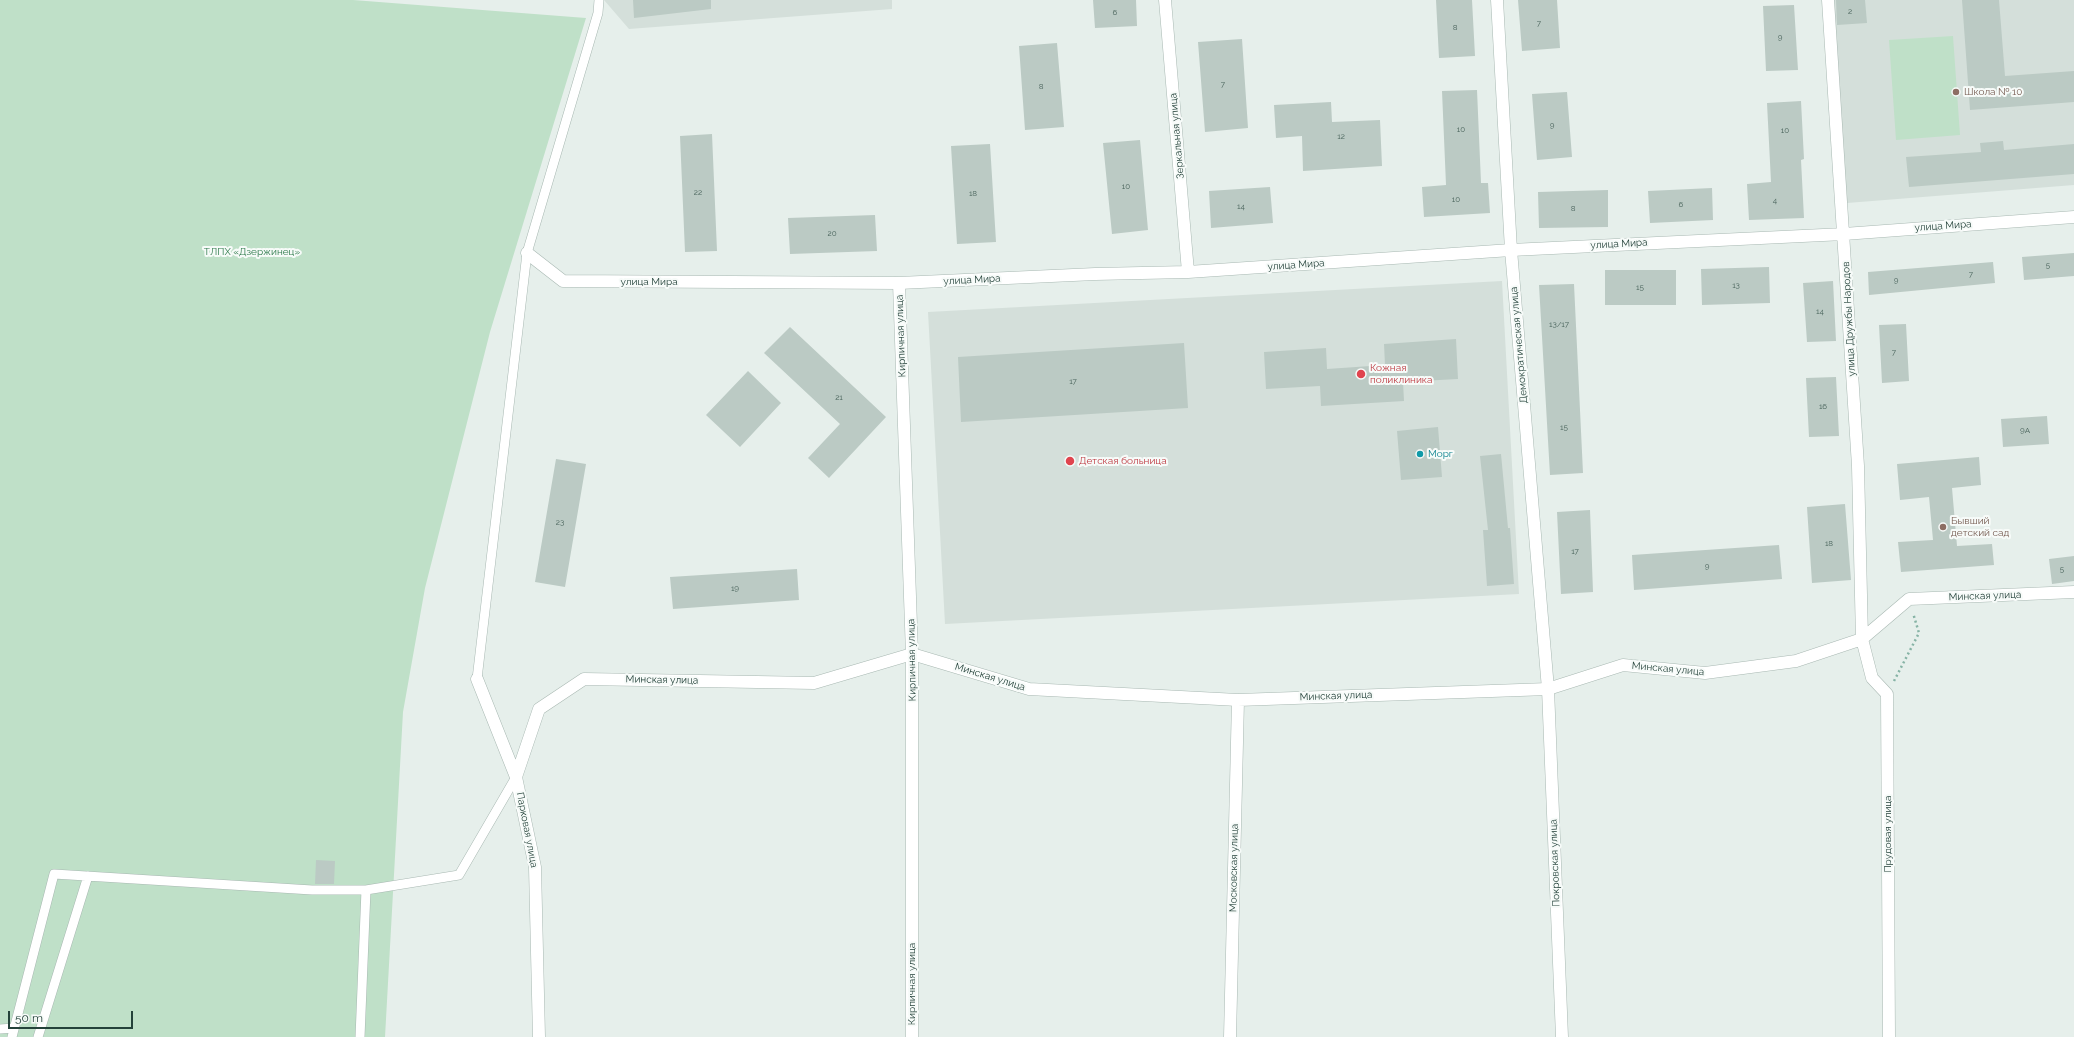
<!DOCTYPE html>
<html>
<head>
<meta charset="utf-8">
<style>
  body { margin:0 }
  #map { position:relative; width:2074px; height:1037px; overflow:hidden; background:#e6efeb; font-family:Raleway,sans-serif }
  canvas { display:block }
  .scale { position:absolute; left:8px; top:1011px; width:125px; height:18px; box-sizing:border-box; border:2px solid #24423a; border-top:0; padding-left:5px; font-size:12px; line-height:14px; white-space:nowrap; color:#24423a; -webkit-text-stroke:3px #f7fbf9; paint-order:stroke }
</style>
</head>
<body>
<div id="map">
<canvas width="2074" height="1037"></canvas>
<div class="scale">50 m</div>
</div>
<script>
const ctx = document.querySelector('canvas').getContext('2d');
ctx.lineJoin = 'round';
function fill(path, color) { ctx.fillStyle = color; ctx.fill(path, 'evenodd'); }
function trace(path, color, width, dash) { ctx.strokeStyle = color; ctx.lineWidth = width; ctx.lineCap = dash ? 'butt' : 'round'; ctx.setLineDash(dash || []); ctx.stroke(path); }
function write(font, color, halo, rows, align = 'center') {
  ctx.font = font + ' Raleway,sans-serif'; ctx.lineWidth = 4; ctx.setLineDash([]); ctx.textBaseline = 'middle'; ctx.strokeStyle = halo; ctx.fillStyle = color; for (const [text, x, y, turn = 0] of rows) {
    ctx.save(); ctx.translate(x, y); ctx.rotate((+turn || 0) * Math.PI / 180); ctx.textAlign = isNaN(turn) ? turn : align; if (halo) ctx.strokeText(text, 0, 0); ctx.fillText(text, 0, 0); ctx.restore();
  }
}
fill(new Path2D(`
  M604 0H892V9L629 29Z
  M1832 0H2074V185L1847 203Z
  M1502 281 1519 594 945 624 928 312Z`), '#d4dfda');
fill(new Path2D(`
  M0 0H353L586 18 490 332 425 588 403 712 385 1037H0Z
  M1953 36 1960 135 1896 140 1889 40Z`), '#bfe0c8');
fill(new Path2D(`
  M633 0H711V9L634 18Z
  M1093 0H1136L1137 26 1095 28Z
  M1436 0H1472L1475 56 1439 58Z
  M1518 0H1557L1560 48 1522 51Z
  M1836 0H1865L1867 23 1837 25Z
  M1962 0H1999L2005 76 2074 71V102L1970 110Z
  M1794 5 1798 70 1766 71 1763 6Z
  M1242 39 1248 128 1205 132 1198 42Z
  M1057 43 1064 127 1025 130 1019 46Z
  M1477 90 1481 183H1488L1490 213 1424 217 1422 187 1446 185 1442 91Z
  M1567 92 1572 157 1537 160 1532 94Z
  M1801 101 1804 159 1801 160 1804 218 1749 220 1747 184 1771 182 1767 103Z
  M1331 102 1332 122 1380 120 1382 166 1303 171 1302 136 1276 138 1274 105Z
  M712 134 717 251 685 252 680 136Z
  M1140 140 1148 230 1112 234 1103 143Z
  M2003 141 2004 150 2074 144V174L1909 187 1906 157 1981 152 1980 143Z
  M990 144 996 242 957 244 951 146Z
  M1270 187 1273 223 1211 228 1209 191Z
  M1712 188 1713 220 1650 223 1648 191Z
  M1608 190V227L1539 228 1538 192Z
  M875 215 877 251 790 254 788 218Z
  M2074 253V276L2024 280 2022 257Z
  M1993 262 1995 283 1869 295 1868 272Z
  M1769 267 1770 303 1702 305 1701 269Z
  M1605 270H1676V305H1605Z
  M1833 281 1836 341 1807 342 1803 283Z
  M1574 284 1583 473 1550 475 1539 285Z
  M1906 324 1909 381 1882 383 1879 325Z
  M790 327 886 417 829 478 808 458 840 424 764 353Z
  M1456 339 1458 379 1403 382 1404 401 1321 406 1320 386 1266 389 1264 352 1326 348 1327 369 1385 365 1384 344Z
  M1184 343 1188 408 961 422 958 357Z
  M748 371 781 403 740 447 706 415Z
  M1836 377 1839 436 1809 437 1806 378Z
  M2047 416 2049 444 2003 447 2001 419Z
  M1438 427 1442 477 1401 480 1397 431Z
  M1501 454 1508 528H1510L1514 584 1487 586 1483 530H1488L1480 456Z
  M1979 457 1981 485 1952 488 1957 546 1992 544 1994 565 1901 572 1898 542 1933 540 1929 497 1900 500 1897 464Z
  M556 459 586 464 565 587 535 582Z
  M1845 504 1851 580 1812 583 1807 507Z
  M1590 510 1593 592 1561 594 1557 512Z
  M1779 545 1782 579 1634 590 1632 555Z
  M2074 556V581L2052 584 2049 559Z
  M797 569 799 600 673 609 670 577Z
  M316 860 335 861 334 884H315Z`), '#bbcac4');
const lane = new Path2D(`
  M477 679 527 253 598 13 599 0
  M0 1029 14 1028
  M12 1037 54 874 312 890H366L459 875 516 777
  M38 1037 88 876
  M360 1037 366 890`);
const street = new Path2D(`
  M1165 0 1188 272
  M1497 0 1511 250 1548 689 1562 1037
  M1828 0 1858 466 1862 639 1872 678 1887 694 1889 1037
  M527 253 563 281 899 283 1095 274 1188 272 1511 250 1844 234 2074 217
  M899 283 912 654V1037
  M477 679 516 777 535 867 539 1037
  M516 777 539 709 584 679 814 683 912 654 1029 689 1238 700 1548 689 1623 665 1705 673 1796 661 1862 639 1909 599 2074 592
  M1230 1037 1238 700`);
trace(lane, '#a8b8b2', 10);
trace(street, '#a8b8b2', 13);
trace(new Path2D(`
  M1894 681 1919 633 1913 613`), '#86b3a5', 2.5, [2, 3]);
trace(lane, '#fff', 9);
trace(street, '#fff', 12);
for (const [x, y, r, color] of [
  [1956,92,4,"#8d6e63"],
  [1361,374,5,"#e0444e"],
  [1420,454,4,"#0f9aa8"],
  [1070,461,5,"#e0444e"],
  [1943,527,4,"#8d6e63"]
]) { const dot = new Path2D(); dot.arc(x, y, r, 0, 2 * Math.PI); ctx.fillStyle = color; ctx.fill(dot); trace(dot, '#f7fbf9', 1.5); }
write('8px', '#4a645c', null, [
  ["2",1850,12],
  ["6",1115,13],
  ["7",1539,24],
  ["8",1455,28],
  ["9",1780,38],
  ["7",1223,85],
  ["8",1041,87],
  ["9",1552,126],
  ["10",1461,130],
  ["10",1785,131],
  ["12",1341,137],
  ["10",1126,187],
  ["22",698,193],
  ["18",973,194],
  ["10",1456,200],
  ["4",1775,201],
  ["6",1681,205],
  ["14",1241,207],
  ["8",1573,209],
  ["20",832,234],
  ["5",2048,266],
  ["7",1971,275],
  ["9",1896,281],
  ["13",1736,286],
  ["15",1640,288],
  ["14",1820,312],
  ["13/17",1559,325],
  ["7",1894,353],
  ["17",1073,382],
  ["21",839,398],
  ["16",1823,407],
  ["15",1564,428],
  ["9А",2025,431],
  ["23",560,523],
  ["18",1829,544],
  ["17",1575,552],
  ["9",1707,567],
  ["5",2062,570],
  ["19",735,589]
]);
write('10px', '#785e54', '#f7fbf9', [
  ["Школа № 10",1964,92],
  ["Бывший",1951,521],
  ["детский сад",1951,533]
], 'left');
write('10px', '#24423a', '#f7fbf9', [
  ["Зеркальная улица",1177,136,-95],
  ["улица Мира",1943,226,-4],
  ["улица Мира",1619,244,-3],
  ["улица Мира",1296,265,-4],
  ["улица Мира",972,280,-3],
  ["улица Мира",649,282],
  ["улица Дружбы Народов",1849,319,-93],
  ["Кирпичная улица",901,336,-92],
  ["Демократическая улица",1519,345,-95],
  ["Минская улица",1985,596,-2],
  ["Кирпичная улица",912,660,-91],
  ["Минская улица",1668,669,5],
  ["Минская улица",990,677,17],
  ["Минская улица",662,680,1],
  ["Минская улица",1336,696,-2],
  ["Парковая улица",527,830,79],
  ["Прудовая улица",1888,834,-90],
  ["Покровская улица",1555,863,-92],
  ["Московская улица",1234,868,-89],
  ["Кирпичная улица",912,984,-90]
]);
write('10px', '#2d7a4b', '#f7fbf9', [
  ["ТЛПХ «Дзержинец»",252,252]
]);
write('10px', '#be3a42', '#f7fbf9', [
  ["Кожная",1370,368],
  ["поликлиника",1370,380],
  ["Детская больница",1079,461]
], 'left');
write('10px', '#0d838f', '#f7fbf9', [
  ["Морг",1428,454]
], 'left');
</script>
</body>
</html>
